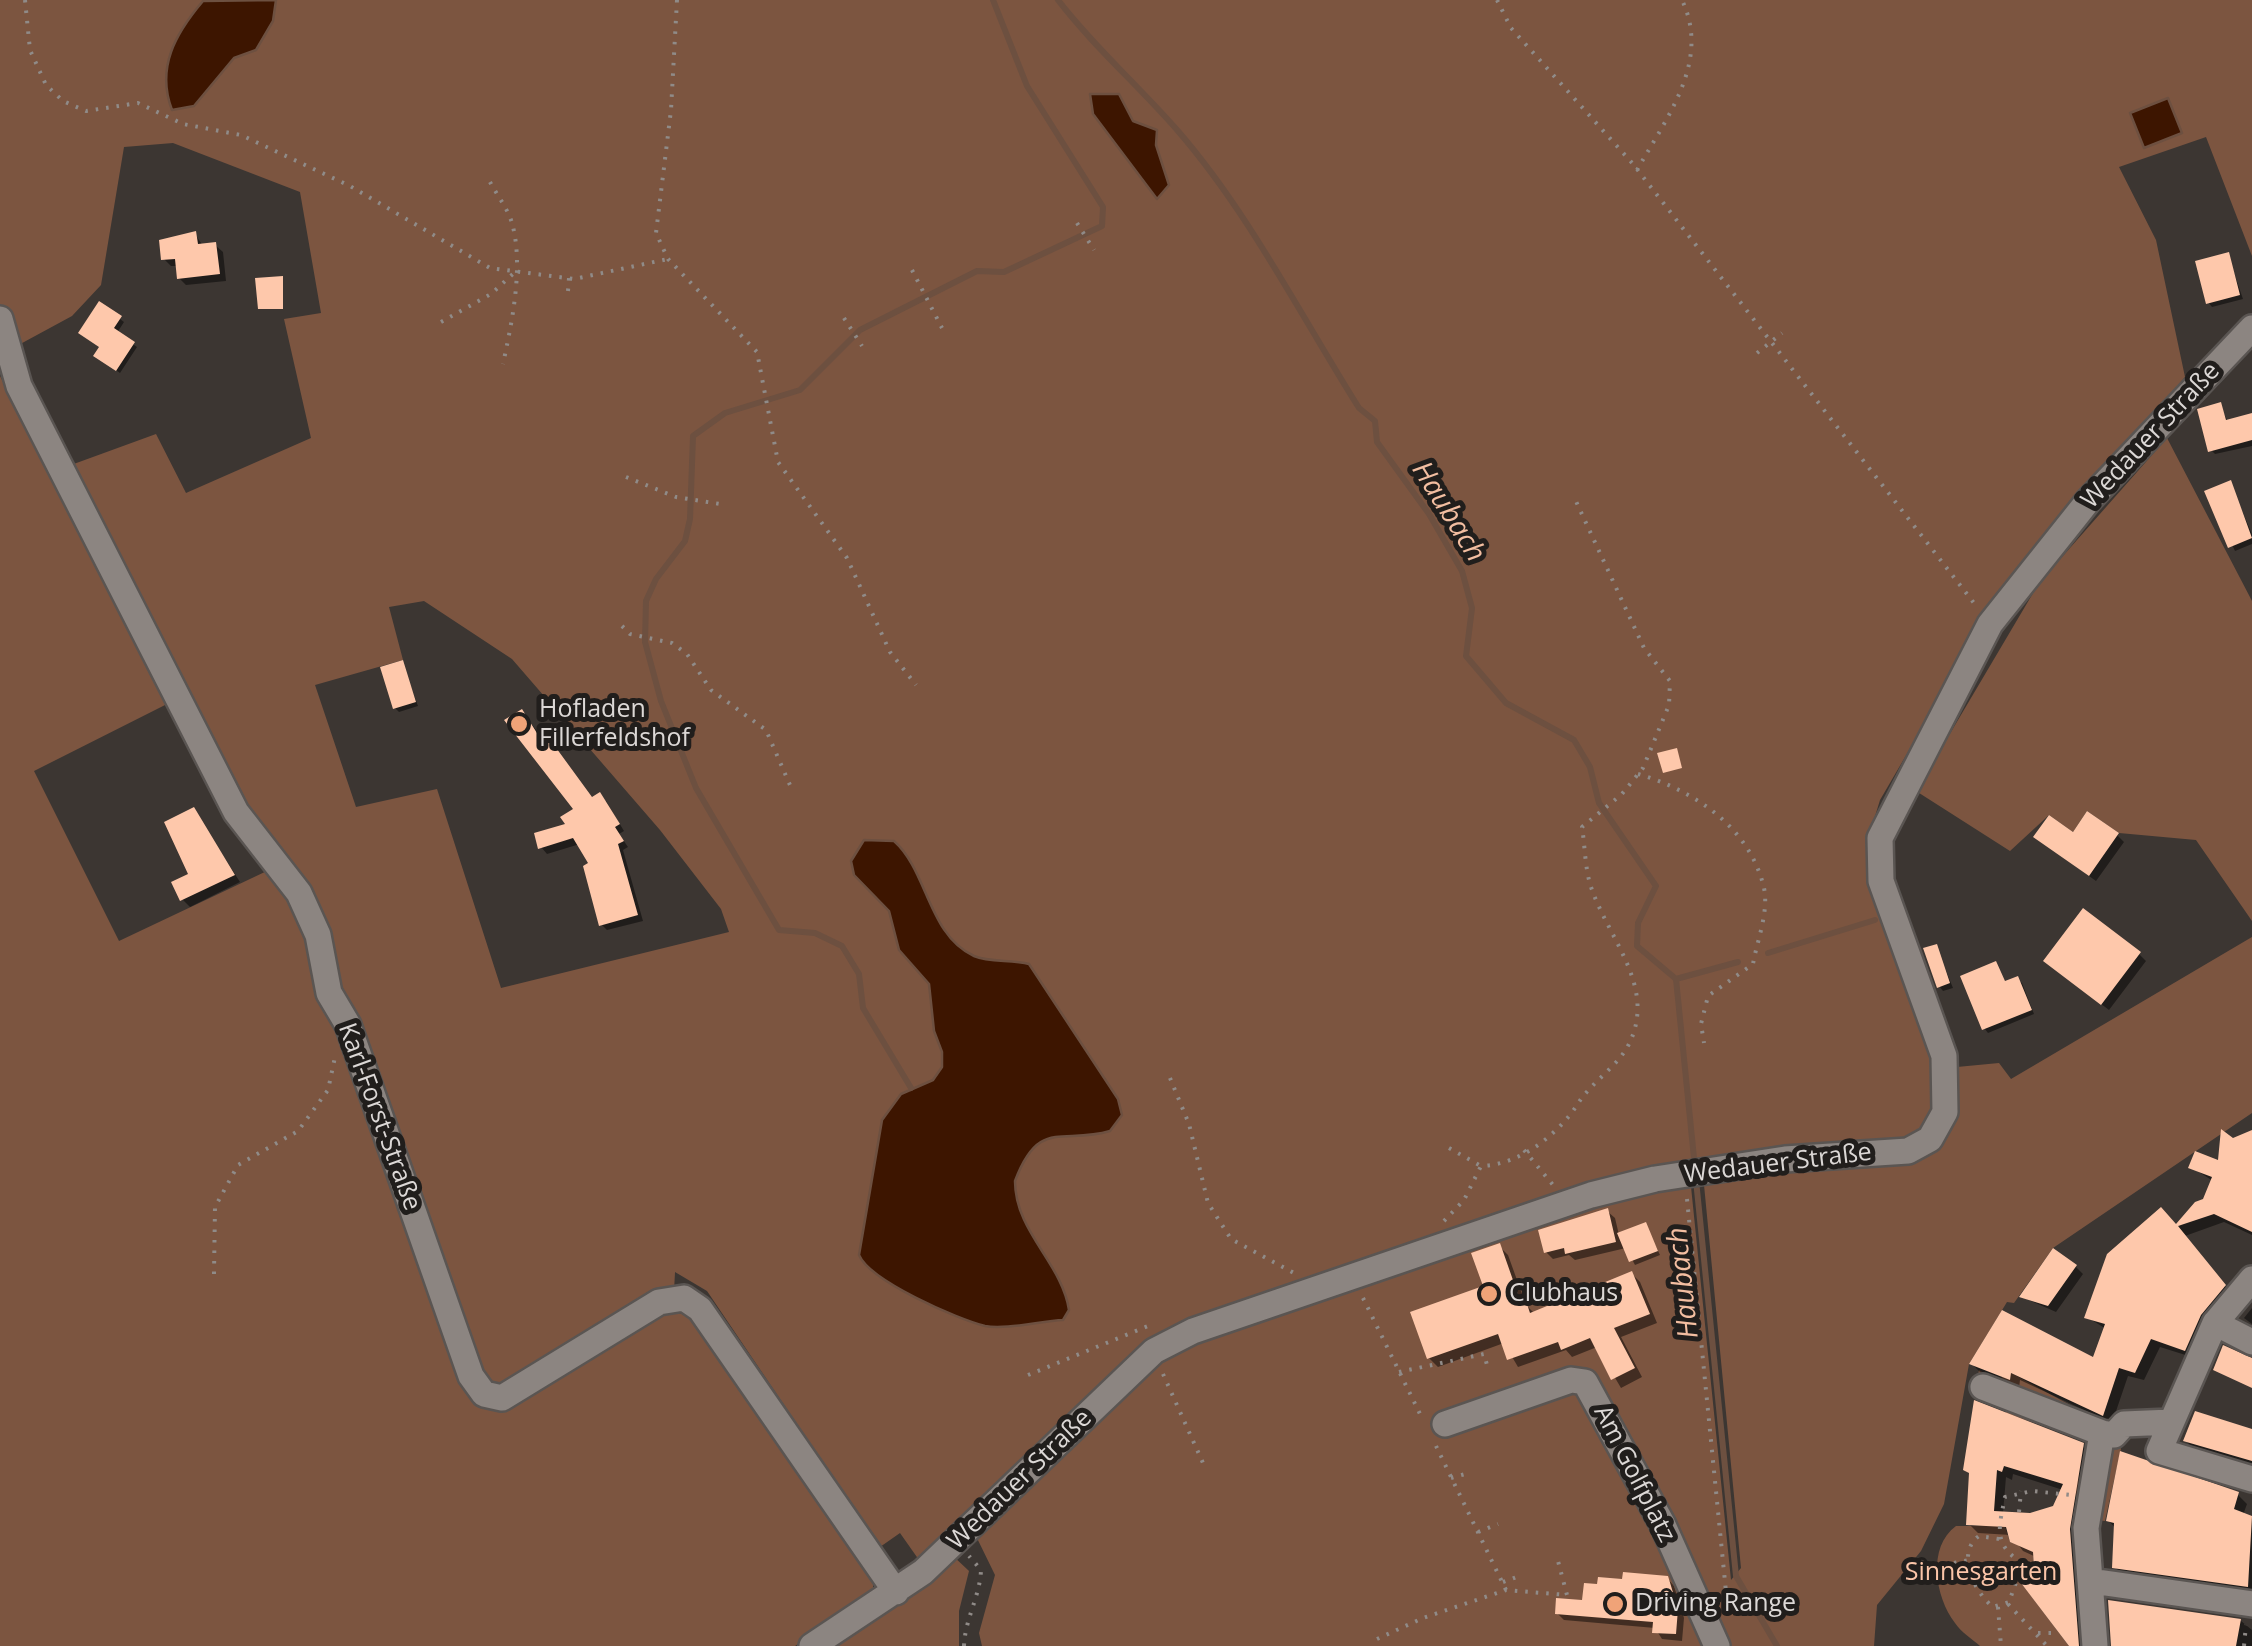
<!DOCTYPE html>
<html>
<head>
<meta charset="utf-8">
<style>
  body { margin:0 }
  canvas { display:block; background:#3c3632 }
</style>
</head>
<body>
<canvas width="2252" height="1646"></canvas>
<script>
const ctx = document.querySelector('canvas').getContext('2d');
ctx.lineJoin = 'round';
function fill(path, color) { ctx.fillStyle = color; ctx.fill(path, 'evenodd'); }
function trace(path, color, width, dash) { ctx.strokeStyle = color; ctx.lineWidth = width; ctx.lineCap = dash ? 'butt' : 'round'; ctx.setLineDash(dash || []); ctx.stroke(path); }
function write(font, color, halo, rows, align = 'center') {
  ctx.font = font + ' "Open Sans",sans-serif'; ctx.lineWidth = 10; ctx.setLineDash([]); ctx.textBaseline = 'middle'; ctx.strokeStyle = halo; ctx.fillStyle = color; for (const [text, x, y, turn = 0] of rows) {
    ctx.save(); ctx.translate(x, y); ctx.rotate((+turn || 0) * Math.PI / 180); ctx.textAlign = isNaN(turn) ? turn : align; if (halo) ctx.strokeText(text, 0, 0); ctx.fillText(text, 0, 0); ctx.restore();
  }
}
fill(new Path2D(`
  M0 0H2252V256L2206 137 2119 167 2156 240 2185 377 2026 564 1981 627 1880 800 1866 846 1870 885 1936 1069 1999 1063 2011 1079 2252 937V1113L2053 1248 2014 1303 2007 1302 1969 1364 1944 1504 1921 1551 1877 1605 1874 1646H982L979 1633 995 1575 975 1534 919 1560 900 1533 880 1547 707 1291 675 1272 673 1311 694 1318 873 1579V1595L795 1646H0V376L171 702 34 771 119 941 269 870 71 465 156 434 186 493 311 438 284 319 321 313 300 192 173 143 124 147 101 285 72 316 0 355ZM424 601 512 659 660 830 721 909 729 932 501 988 437 789 356 807 315 685 403 660 389 607ZM1702 1164 1741 1568 1731 1580 1689 1167Z
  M2167 438 2252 601V921L2196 840 2119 833 2087 811 2073 832 2049 815 2010 851 1916 791 2039 583Z
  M1979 1370 1999 1382 2006 1370 2112 1428 2121 1449 2105 1521 2079 1518 2075 1488 2095 1437 2076 1430 2073 1436 2006 1413 2007 1403 1974 1399Z
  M1956 1526H2005L2010 1542 2033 1546 2035 1583 2022 1584 2069 1646H1980C1972 1639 1961 1632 1955 1623 1935 1597 1927 1547 1956 1526Z
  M952 1555 969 1571 959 1611V1646H825Z`), '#7c5540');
const water = new Path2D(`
  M276 0 273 21 256 50 234 58 194 106 172 110C156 68 175 34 203 1Z
  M1090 94H1119L1133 121 1157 130 1156 145 1169 185 1157 199 1093 114Z
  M2168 98 2182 133 2144 148 2130 113Z
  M864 840 894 841C928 871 928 935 974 956 990 963 1012 959 1029 964L1118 1099 1122 1115 1110 1131C1063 1145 1039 1117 1015 1181 1015 1232 1062 1263 1069 1310L1063 1320C1041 1321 1005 1330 985 1326 957 1319 870 1281 859 1255L882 1120 901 1094 933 1080 942 1067V1052L934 1031 929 984 899 950 889 911 854 875 851 861Z`);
fill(water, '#3d1500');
trace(water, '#6d5040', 2.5);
fill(new Path2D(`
  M195 234 203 246 215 245 223 252 226 281 186 285 179 278 178 266H171L164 259Z
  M2228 255 2243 299 2212 307 2208 302Z
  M100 304 124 322 117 333 137 347 120 373 100 359Z
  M2220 405 2228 422 2252 416V446L2215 454 2211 450Z
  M2230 483 2252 534V544L2235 551 2208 493Z
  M402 663 418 706 399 712 395 708Z
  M522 712 592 800 606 801 624 831 619 834 628 847 623 850 643 921 607 930 601 924 592 863 580 844 547 854 541 847 568 826 576 810Z
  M194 810 240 882 190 907 182 899 192 875Z
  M2073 835H2117L2124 842 2096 881 2043 843Z
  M1936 946 1953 988 1943 991 1939 986Z
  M2139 954 2146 961 2109 1010 2054 968Z
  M1996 964 2006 983 2017 979 2022 983 2034 1014 1988 1033 1984 1028Z
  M2252 1133V1235L2224 1222 2185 1236 2233 1296 2195 1358 2160 1347 2144 1380 2128 1376 2112 1423 2020 1380 2019 1388 1981 1373 1972 1364 2094 1361 2106 1329 2087 1317 2205 1201 2213 1181 2191 1167 2220 1164 2233 1141Z
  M1607 1211 1615 1218 1619 1235 1645 1224 1660 1255 1635 1265 1626 1248 1575 1260 1569 1255 1553 1259 1546 1252Z
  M1499 1246 1508 1255 1526 1305 1534 1313 1632 1274 1640 1282 1657 1323 1621 1337 1642 1377 1621 1388 1597 1347 1572 1357 1566 1350 1518 1367 1504 1343 1438 1367 1429 1358 1486 1288Z
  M2076 1267 2083 1274 2056 1312 2022 1297Z
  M2252 1308V1324L2244 1318Z
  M2252 1432V1465L2193 1448 2186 1441Z
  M2082 1446 2092 1455 2086 1646H2072L2037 1586 2036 1557 2023 1551 2011 1535 1978 1533 1969 1524 1971 1474ZM2013 1474 2063 1490 2055 1508 2044 1513H2003L2006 1477 2012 1480Z
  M2237 1494 2247 1504 2243 1515 2252 1519V1594L2124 1576 2115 1567 2116 1529 2108 1520Z
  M1667 1578 1674 1586 1684 1618 1682 1641 1662 1639 1655 1628 1564 1620 1557 1613 1625 1581Z
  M2110 1603 2241 1621 2252 1630V1646H2112Z`), '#0007');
trace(new Path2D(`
  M1058 0C1094 47 1139 86 1178 131 1249 213 1301 316 1359 408L1375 421 1377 442 1429 514 1462 571 1472 608 1466 656 1506 703 1574 740 1590 767 1599 803 1656 886 1638 923 1637 946 1676 979 1695 1168
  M1768 953 1875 920
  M1676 979 1738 962
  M911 1088 863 1008 859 974 842 946 815 933 779 930 696 788 661 701 645 642 646 601 656 579 685 541 690 519 693 436 725 413 800 390 860 330 977 271 1004 272 1102 226 1103 207 1027 86 993 0
  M1696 1180 1736 1576 1777 1646`), '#6d5040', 6);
fill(new Path2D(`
  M196 231 198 244 216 242 220 274 177 279 175 259 161 260 159 240Z
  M2229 252 2240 295 2206 304 2195 261Z
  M283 276V309H258L255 278Z
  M99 301 122 316 114 328 135 342 116 371 93 356 99 347 78 333Z
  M2221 402 2226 420 2252 413V440L2208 452 2197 409Z
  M2231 480 2252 538 2228 548 2204 491Z
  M403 660 416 702 393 709 380 667Z
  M522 709 540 738 546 734 592 797 600 792 620 824 615 827 624 841 618 844 638 915 599 926 583 866 588 863 573 838 538 849 534 833 565 824 560 817 573 809 504 720Z
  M1677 748 1682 768 1663 773 1657 753Z
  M194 807 235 875 180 901 171 882 188 874 164 822Z
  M2087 811 2119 833 2089 876 2033 837 2049 815 2073 832Z
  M2083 908 2141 952 2101 1005 2043 961Z
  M1937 944 1950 983 1937 988 1923 948Z
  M1996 961 2005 981 2018 976 2032 1010 1982 1030 1960 976Z
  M2221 1129 2233 1138 2252 1130V1232L2214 1214 2178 1226 2226 1285 2201 1315 2185 1351 2151 1339 2135 1373 2119 1368 2103 1416 2011 1373 2010 1380 1969 1364 2002 1310 2093 1357 2105 1324 2084 1318 2107 1254 2161 1207 2176 1224 2195 1202 2203 1199 2212 1177 2188 1168 2195 1151 2218 1160Z
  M1608 1208 1616 1242 1565 1254 1564 1248 1544 1253 1538 1230Z
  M1646 1222 1658 1251 1629 1262 1617 1233Z
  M1500 1243 1521 1303 1526 1301 1530 1313 1632 1271 1650 1314 1614 1328 1635 1368 1611 1380 1590 1338 1561 1350 1558 1342 1507 1360 1498 1334 1427 1359 1410 1312 1483 1286 1471 1253Z
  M2053 1248 2077 1265 2048 1306 2019 1297Z
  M2223 1345 2252 1358V1388L2213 1370Z
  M1974 1400 2084 1443 2070 1529 2079 1646H2069L2021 1583H2035L2033 1552 2010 1542 2006 1527 1966 1525 1969 1473 1963 1470ZM2004 1466 2063 1484 2053 1506 2030 1513 1994 1511 1997 1470 2002 1472Z
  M2195 1411 2252 1429V1461L2183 1441Z
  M2120 1451 2239 1492 2234 1509 2252 1516 2248 1587 2112 1568 2114 1523 2106 1521Z
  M1623 1572 1668 1576 1678 1609 1676 1634 1652 1633 1653 1622 1555 1614 1556 1598 1582 1600 1584 1583 1597 1584 1598 1577 1622 1579Z
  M2108 1600 2241 1619 2236 1646H2111Z`), '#fec8ab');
const minor = new Path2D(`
  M0 319 19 386 236 812 299 893 318 935 329 993 348 1025 471 1376 484 1394 502 1398 659 1302 684 1298 700 1309 896 1592
  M2252 1279 2215 1323 2159 1451 2252 1479
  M2215 1323 2252 1342
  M1983 1387 2102 1433 2114 1435 2124 1424 2171 1422
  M1445 1424 1571 1380 1585 1382 1663 1525 1717 1646
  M2091 1581 2252 1604
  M812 1646 923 1572 1154 1351 1193 1331 1591 1195 1655 1179 1785 1159 1908 1151 1930 1139 1945 1112 1944 1056 1881 881 1880 838 1990 624 2088 501 2252 328
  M2095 1646 2086 1528 2102 1433`);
trace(minor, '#5a5552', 30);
trace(new Path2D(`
  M25 0 30 50 46 85 63 101 86 111 138 103 183 124 241 135 350 186 490 268 574 279 668 259
  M677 0 671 110 656 233 668 259 757 352 778 462 847 558 890 652 916 685
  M1497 0 1511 28 1633 164 1977 607
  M1637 170C1667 117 1711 61 1682 0
  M490 182C497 195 508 209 512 223 524 266 512 322 503 364
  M1077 223 1094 250
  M912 270 942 328
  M568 291 569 278
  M844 318 862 346
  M441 322 491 294 514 273
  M1757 353 1782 333
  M626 477 676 497 720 504
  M622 626 630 634 672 643 687 654 711 690 766 730 793 792
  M1638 774C1693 790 1750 827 1764 888 1769 912 1757 941 1753 964L1708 996 1701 1024 1704 1043
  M1170 1078 1189 1124 1208 1203 1231 1239 1294 1273
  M1449 1148 1481 1166
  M1524 1150 1553 1185
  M1687 1199 1728 1612
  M1444 1221 1464 1200 1481 1166C1520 1165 1559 1134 1579 1102 1593 1081 1618 1066 1629 1044 1657 987 1609 940 1591 887 1585 869 1585 846 1582 827L1622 794 1643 768 1669 705 1670 681 1644 648 1574 497
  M214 1274 215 1207 238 1165 298 1131 328 1090 335 1057
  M1363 1298 1423 1420
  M1399 1372 1484 1354 1487 1365
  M1163 1374 1203 1463
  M1028 1375 1148 1326
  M1436 1446 1506 1590
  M1451 1478 1469 1473
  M2019 1512 2021 1491
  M1478 1532 1498 1524
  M1999 1539 1979 1536C1955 1553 1975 1593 1993 1607L2009 1602 2019 1574 2015 1558C1993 1541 2000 1523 2005 1497L2032 1491 2071 1495
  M1954 1563 1969 1560
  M2019 1567 2034 1565
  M1503 1582 1522 1575
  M2008 1604 2047 1646
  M1998 1607 2001 1646
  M2038 1633H2058
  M1377 1639 1423 1618 1506 1590 1567 1595 1558 1561
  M964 1646C965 1619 980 1596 981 1570L969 1556
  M2244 1646 2246 1625`), '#908b88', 4, [2.5, 8]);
trace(minor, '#8c8581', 25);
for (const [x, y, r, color] of [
  [519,724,10,"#f0a378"],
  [1489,1294,10,"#f0a378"],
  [1615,1604,10,"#f0a378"]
]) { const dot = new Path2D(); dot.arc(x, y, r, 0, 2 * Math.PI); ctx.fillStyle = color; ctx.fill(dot); trace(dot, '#211e1c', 4); }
write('25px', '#dcd8d6', '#211e1c', [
  ["Wedauer Straße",2151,436,-47],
  ["Karl-Forst-Straße",379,1117,70],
  ["Wedauer Straße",1778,1164,-7],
  ["Am Golfplatz",1634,1474,63],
  ["Wedauer Straße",1020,1480,-44]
]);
write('25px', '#dcd8d6', '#211e1c', [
  ["Hofladen",539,710],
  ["Fillerfeldshof",539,739],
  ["Clubhaus",1509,1294],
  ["Driving Range",1635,1604]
], 'left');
write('25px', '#fbc5a8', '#211e1c', [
  ["Sinnesgarten",1981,1573]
]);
write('italic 28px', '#f3bea1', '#211e1c', [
  ["Haubach",1448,512,58],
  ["Haubach",1684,1283,-96]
]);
</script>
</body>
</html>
